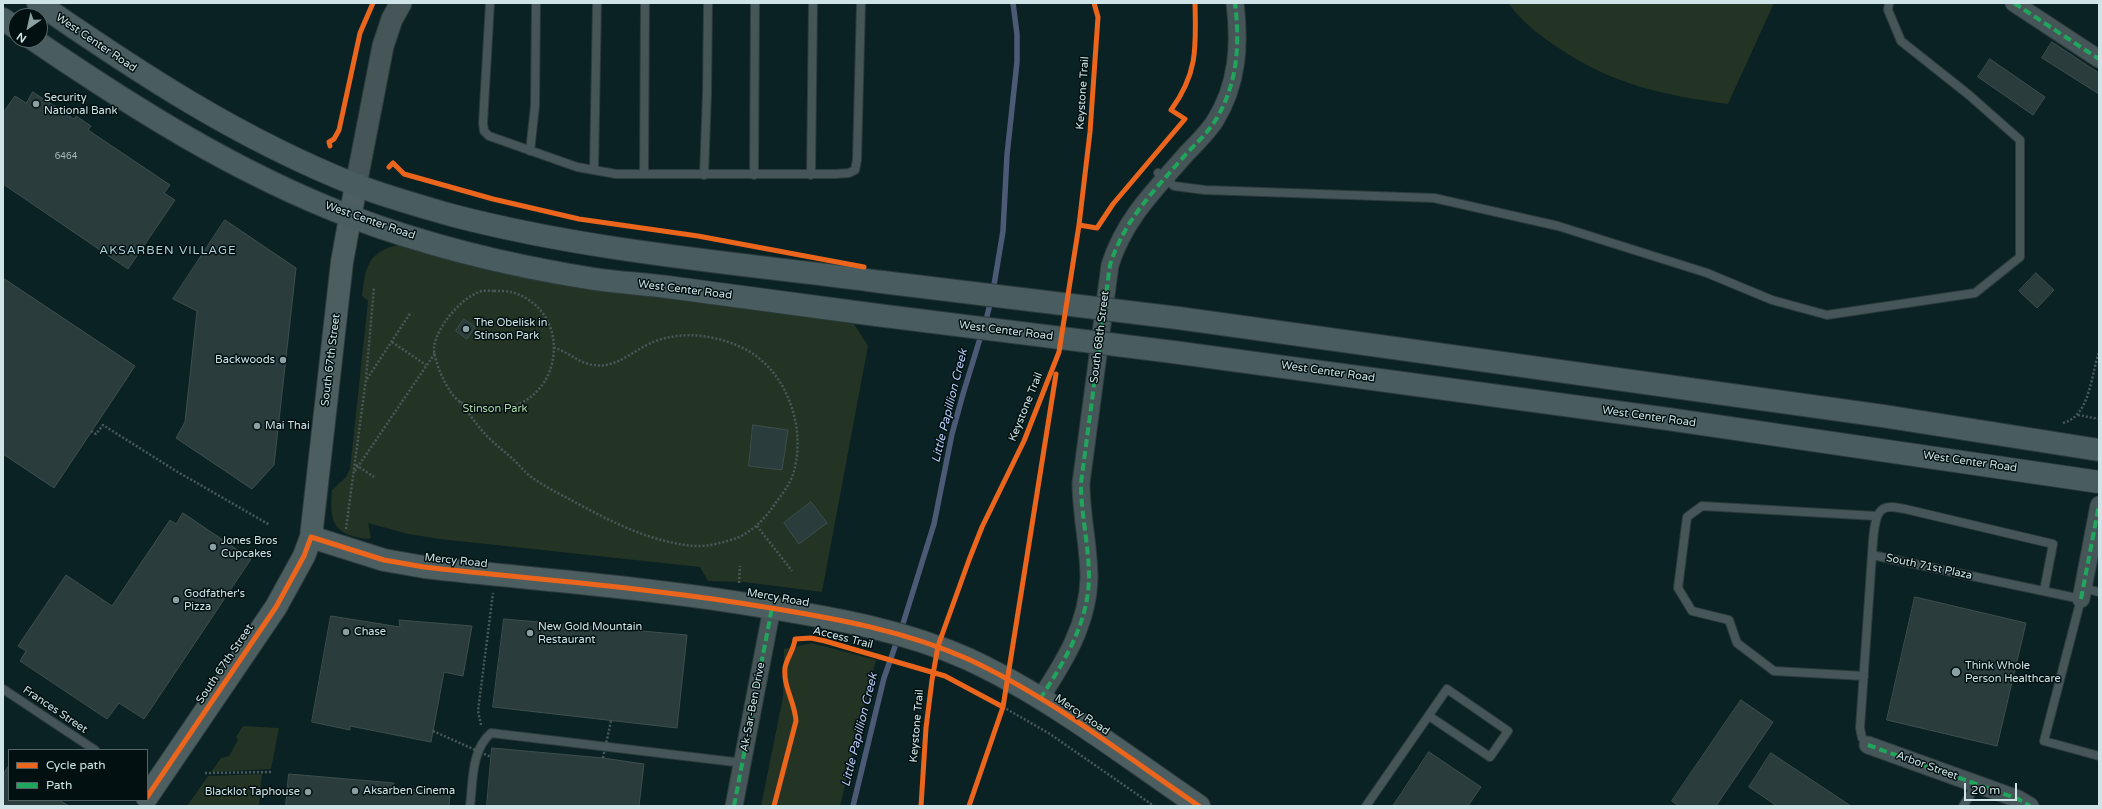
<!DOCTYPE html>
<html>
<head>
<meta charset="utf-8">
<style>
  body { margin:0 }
  #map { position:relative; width:2102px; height:809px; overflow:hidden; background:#0a2224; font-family:"Varela Round",sans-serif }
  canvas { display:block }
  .frame { position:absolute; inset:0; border:4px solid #cfe4e6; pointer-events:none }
  .legend { position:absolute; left:8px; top:749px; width:140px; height:52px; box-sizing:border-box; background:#021012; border:1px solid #546567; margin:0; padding:5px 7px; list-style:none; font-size:12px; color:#cfe4e6 }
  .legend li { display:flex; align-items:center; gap:8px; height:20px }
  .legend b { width:20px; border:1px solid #546567 }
  .north { position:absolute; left:8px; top:8px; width:40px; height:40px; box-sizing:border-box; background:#021012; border:1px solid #546567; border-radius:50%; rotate:214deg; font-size:11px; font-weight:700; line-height:16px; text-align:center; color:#cfe4e6 }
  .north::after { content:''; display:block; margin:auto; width:14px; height:18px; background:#8aa0a2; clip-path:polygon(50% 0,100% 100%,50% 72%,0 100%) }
  .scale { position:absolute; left:1964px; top:783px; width:53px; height:18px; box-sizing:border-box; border:2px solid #cfe4e6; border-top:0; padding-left:5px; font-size:12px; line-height:14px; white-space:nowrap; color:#cfe4e6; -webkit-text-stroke:3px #021012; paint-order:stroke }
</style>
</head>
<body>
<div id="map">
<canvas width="2102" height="809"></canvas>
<div class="frame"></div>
<ul class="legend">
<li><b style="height:5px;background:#eb651d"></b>Cycle path</li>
<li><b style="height:5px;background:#20a55d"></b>Path</li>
</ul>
<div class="north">N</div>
<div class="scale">20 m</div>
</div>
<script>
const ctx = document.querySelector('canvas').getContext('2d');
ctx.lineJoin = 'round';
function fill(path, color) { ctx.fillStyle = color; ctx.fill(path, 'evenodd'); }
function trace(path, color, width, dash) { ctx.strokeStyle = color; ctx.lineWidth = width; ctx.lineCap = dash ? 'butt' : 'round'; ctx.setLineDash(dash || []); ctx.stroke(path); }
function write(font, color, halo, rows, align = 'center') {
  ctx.font = font + ' "Varela Round",sans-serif'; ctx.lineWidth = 3; ctx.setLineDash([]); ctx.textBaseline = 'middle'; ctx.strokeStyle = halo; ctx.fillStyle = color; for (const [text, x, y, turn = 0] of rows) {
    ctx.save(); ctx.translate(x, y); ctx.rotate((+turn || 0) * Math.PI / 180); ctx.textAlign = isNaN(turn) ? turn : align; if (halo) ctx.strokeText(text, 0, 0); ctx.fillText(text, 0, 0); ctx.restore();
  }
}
fill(new Path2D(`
  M1508 3H1774L1728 104C1663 95 1613 85 1557 47 1538 34 1522 22 1508 3Z
  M400 245 622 293 787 313 854 324 868 346 822 592 744 582 708 581 700 567 440 539 408 534 368 523 371 538 368 539C333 535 329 522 332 490L346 477 350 469 368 301 362 296C365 268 368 250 400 245Z
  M812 643 876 660 840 806H761L783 697 784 649Z
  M243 726 279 728 271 769 211 772 221 758 229 756 238 740 236 737Z
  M262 774 259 806H187L208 776Z`), '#233324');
trace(new Path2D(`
  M993 291 1003 231 1007 155 1017 62V34L1013 3
  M985 324 991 300
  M901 630 934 524 952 434 963 394 982 332
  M853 806 884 678 898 638`), '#4d5a76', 5.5);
const building = new Path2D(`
  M2052 42 2099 73V94L2042 58Z
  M1990 59 2045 97 2033 115 1978 77Z
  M33 92 74 119 76 116 91 126 88 130 170 185 164 193 175 200 128 269 3 184V113L15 96 26 103Z
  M225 220 296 268 274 465 252 489 176 438 185 422 197 311 173 299Z
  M2036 273 2054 290 2037 308 2019 291Z
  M3 278 135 366 54 488 3 454Z
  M464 319 475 327 467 339 456 331Z
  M753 425 788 430 782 470 749 466Z
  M811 502 827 523 799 544 784 523Z
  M183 513 251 559 144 719 119 703 107 719 20 661 26 651 18 646 66 575 112 606 170 520 176 524Z
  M1915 597 2026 623 1997 746 1887 720Z
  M331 616 400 627 399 620 472 626 463 676 444 672 431 742 350 726V730L312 722Z
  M504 619 687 635 677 728 493 707Z
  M1741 700 1773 722 1716 806H1679L1672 801Z
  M492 748 603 758 644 764 639 806H487Z
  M1429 752 1481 787 1468 806H1393Z
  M1771 753 1851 806H1777L1749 787Z
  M8 767 9 800H59L69 806H3V775Z
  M289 774 394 783V787L450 794 449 806H286Z`);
fill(building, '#2a3c3b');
trace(building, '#3d4f4d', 1);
const service = new Path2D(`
  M490 3 483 123 484 131 489 136 577 167 616 174H835L849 173 855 170 857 160 861 3
  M530 151 535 106 536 3
  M594 170 597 3
  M1158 173 1174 186 1205 190 1434 198 1558 226 1707 273 1772 300 1827 315 1975 293 2020 257V140L1969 95 1901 41 1888 10 1889 3
  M644 174 645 3
  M704 175 707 94 708 3
  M754 175 755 3
  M811 175 813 3
  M1872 555C1873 544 1873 514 1883 509 1889 505 1898 508 1905 509L2053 544 2044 591
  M2083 588 2099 592
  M1864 676 1774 671 1737 643 1729 620 1692 611 1678 588 1687 517 1702 506 1876 516
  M3 689 95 750
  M1868 745 1862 738 1860 728 1872 555 2081 599 2044 741 2099 756
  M470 806C473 782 471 750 491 733L743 763
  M1366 806 1447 689 1508 731 1490 757 1429 716
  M1963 806 1977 784`);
const minor = new Path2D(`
  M2014 3 2099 59
  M2081 599 2099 505
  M1040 699C1064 662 1088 624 1089 578 1089 546 1081 515 1081 483L1110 265C1125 218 1155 190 1187 153 1197 143 1207 133 1215 121 1238 84 1240 44 1235 3
  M1868 745 2018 799 2030 806
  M734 806 772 608`);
const tertiary = new Path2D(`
  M356 185 383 46 392 19 401 3`);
const secondary = new Path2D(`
  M311 537 384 560 424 567C539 580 656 588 771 608 838 619 905 631 968 659 1050 697 1124 755 1199 806
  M147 797 276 607 304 556 311 537 342 262 356 185`);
const primary = new Path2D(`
  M38 3C141 74 238 138 356 185 387 197 420 206 451 215 592 252 738 263 882 282
  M3 19 16 28
  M34 40C134 108 235 172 349 216 428 246 511 266 594 279 621 283 648 284 675 288 743 297 810 306 877 315
  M1178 318 1883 416 2099 450
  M1173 352 1668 419 2099 482`);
trace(service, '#2c3b3c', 10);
trace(minor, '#2c3b3c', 19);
trace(tertiary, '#2c3b3c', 23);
trace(secondary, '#2c3b3c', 24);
trace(primary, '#2c3b3c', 24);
trace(new Path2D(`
  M494 291C500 291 507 291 512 292 579 313 561 412 491 409 482 408 467 407 459 401 448 394 433 360 434 347 437 327 460 299 479 292 483 290 489 291 494 291Z
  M392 342 426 365
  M367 379 411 312
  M459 401C469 413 477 426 488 437 496 445 505 452 514 460 519 465 524 471 530 476 542 485 556 492 569 499 608 520 649 542 694 546 708 547 726 542 739 537 756 529 767 516 777 501 784 492 791 482 794 471 806 427 787 371 745 349 719 336 685 330 656 341 635 348 618 369 593 365 579 363 568 352 555 348
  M2078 415 2099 419
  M2063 423C2090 416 2091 375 2099 352
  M91 431 96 434 103 425 176 471 270 525
  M356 465 374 477
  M355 471 435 353
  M757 526 792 571
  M346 529 366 379 374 287
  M739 583 740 566
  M1003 707 1050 734 1154 806
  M481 725 478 711 493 593
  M205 773 273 772`), '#49595a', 2.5, [2, 2]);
trace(service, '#465658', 8);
trace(minor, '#465658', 17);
trace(tertiary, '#465658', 21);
trace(secondary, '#4d5e61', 22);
trace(primary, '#495d60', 22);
const primaryBridge = new Path2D(`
  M882 282 1178 318
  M877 315 1173 352`);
trace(primaryBridge, '#2c3b3c', 24, []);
trace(new Path2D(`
  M433 731 491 757
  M603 758 611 721`), '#49595a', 2.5, [2, 2]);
trace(primaryBridge, '#495d60', 22);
trace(new Path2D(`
  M2014 3 2099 59
  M2081 599 2099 505
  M1040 699C1064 662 1088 624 1089 578 1089 546 1081 515 1081 483L1110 265C1125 218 1155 190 1187 153 1197 143 1207 133 1215 121 1238 84 1240 44 1235 3
  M1868 745 2018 799 2030 806
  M734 806 772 608`), '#20a55d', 4, [8, 4]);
trace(new Path2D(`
  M330 146 329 142 334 139 339 130 360 33 373 3
  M389 167 393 163 404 174 493 199 579 219 698 236 864 267
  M1079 225 1097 228 1113 204 1185 119 1171 110C1198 73 1196 47 1195 3
  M147 797 276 607 304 556 311 537 384 560 424 567C539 580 656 588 771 608 838 619 905 631 968 659 1050 697 1124 755 1199 806
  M774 806 796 721C795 702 783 687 785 668 787 657 794 650 795 639L811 638 825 641 945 676 1003 707
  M921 806 926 728 932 680 938 646 969 560 982 527 1024 441 1059 352 1079 225 1090 132 1098 17 1094 3
  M969 806 1003 707 1056 374`), '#eb651d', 5);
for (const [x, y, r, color] of [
  [36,104,4,"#8aa0a2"],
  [466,329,4,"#8aa0a2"],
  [283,360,4,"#8aa0a2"],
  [257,426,4,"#8aa0a2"],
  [213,547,4,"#8aa0a2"],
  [176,600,4,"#8aa0a2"],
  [346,632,4,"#8aa0a2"],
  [530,633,4,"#8aa0a2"],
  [1956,672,5,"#8aa0a2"],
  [355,791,4,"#8aa0a2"],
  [308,792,4,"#8aa0a2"]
]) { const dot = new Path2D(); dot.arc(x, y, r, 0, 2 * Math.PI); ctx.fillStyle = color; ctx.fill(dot); trace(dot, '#021012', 1.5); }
write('9px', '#a6babb', null, [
  ["6464",66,157]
]);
write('11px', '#cfe4e6', '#021012', [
  ["West Center Road",96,43,34],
  ["Keystone Trail",1083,93,-86],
  ["West Center Road",370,221,19],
  ["West Center Road",685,290,7],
  ["West Center Road",1006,331,7],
  ["South 68th Street",1100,337,-83],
  ["South 67th Street",331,360,-83],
  ["West Center Road",1328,372,8],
  ["Keystone Trail",1026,407,-68],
  ["West Center Road",1649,417,8],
  ["West Center Road",1970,462,8],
  ["Mercy Road",456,561,6],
  ["South 71st Plaza",1929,567,12],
  ["Mercy Road",778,598,10],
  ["Access Trail",843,638,14],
  ["South 67th Street",225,664,-56],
  ["Ak-Sar-Ben Drive",753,707,-79],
  ["Frances Street",55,710,34],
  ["Mercy Road",1082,715,34],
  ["Keystone Trail",917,726,-85],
  ["Arbor Street",1927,766,20]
]);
write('11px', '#cfe4e6', '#021012', [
  ["Security",44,98],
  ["National Bank",44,111],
  ["The Obelisk in",474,323],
  ["Stinson Park",474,336],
  ["Backwoods",275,360,"right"],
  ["Mai Thai",265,426],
  ["Jones Bros",221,541],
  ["Cupcakes",221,554],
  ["Godfather's",184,594],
  ["Pizza",184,607],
  ["New Gold Mountain",538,627],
  ["Restaurant",538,640],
  ["Chase",354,632],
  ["Think Whole",1965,666],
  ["Person Healthcare",1965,679],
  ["Aksarben Cinema",363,791],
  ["Blacklot Taphouse",300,792,"right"]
], 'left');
write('11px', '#b1daa9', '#021012', [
  ["Stinson Park",495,409]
]);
ctx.letterSpacing = '1px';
write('12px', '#aad4d9', '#021012', [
  ["AKSARBEN VILLAGE",168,251]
]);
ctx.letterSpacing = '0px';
write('italic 12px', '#b8caf5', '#021012', [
  ["Little Papillion Creek",950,406,-76],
  ["Little Papillion Creek",860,730,-76]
]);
</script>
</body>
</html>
